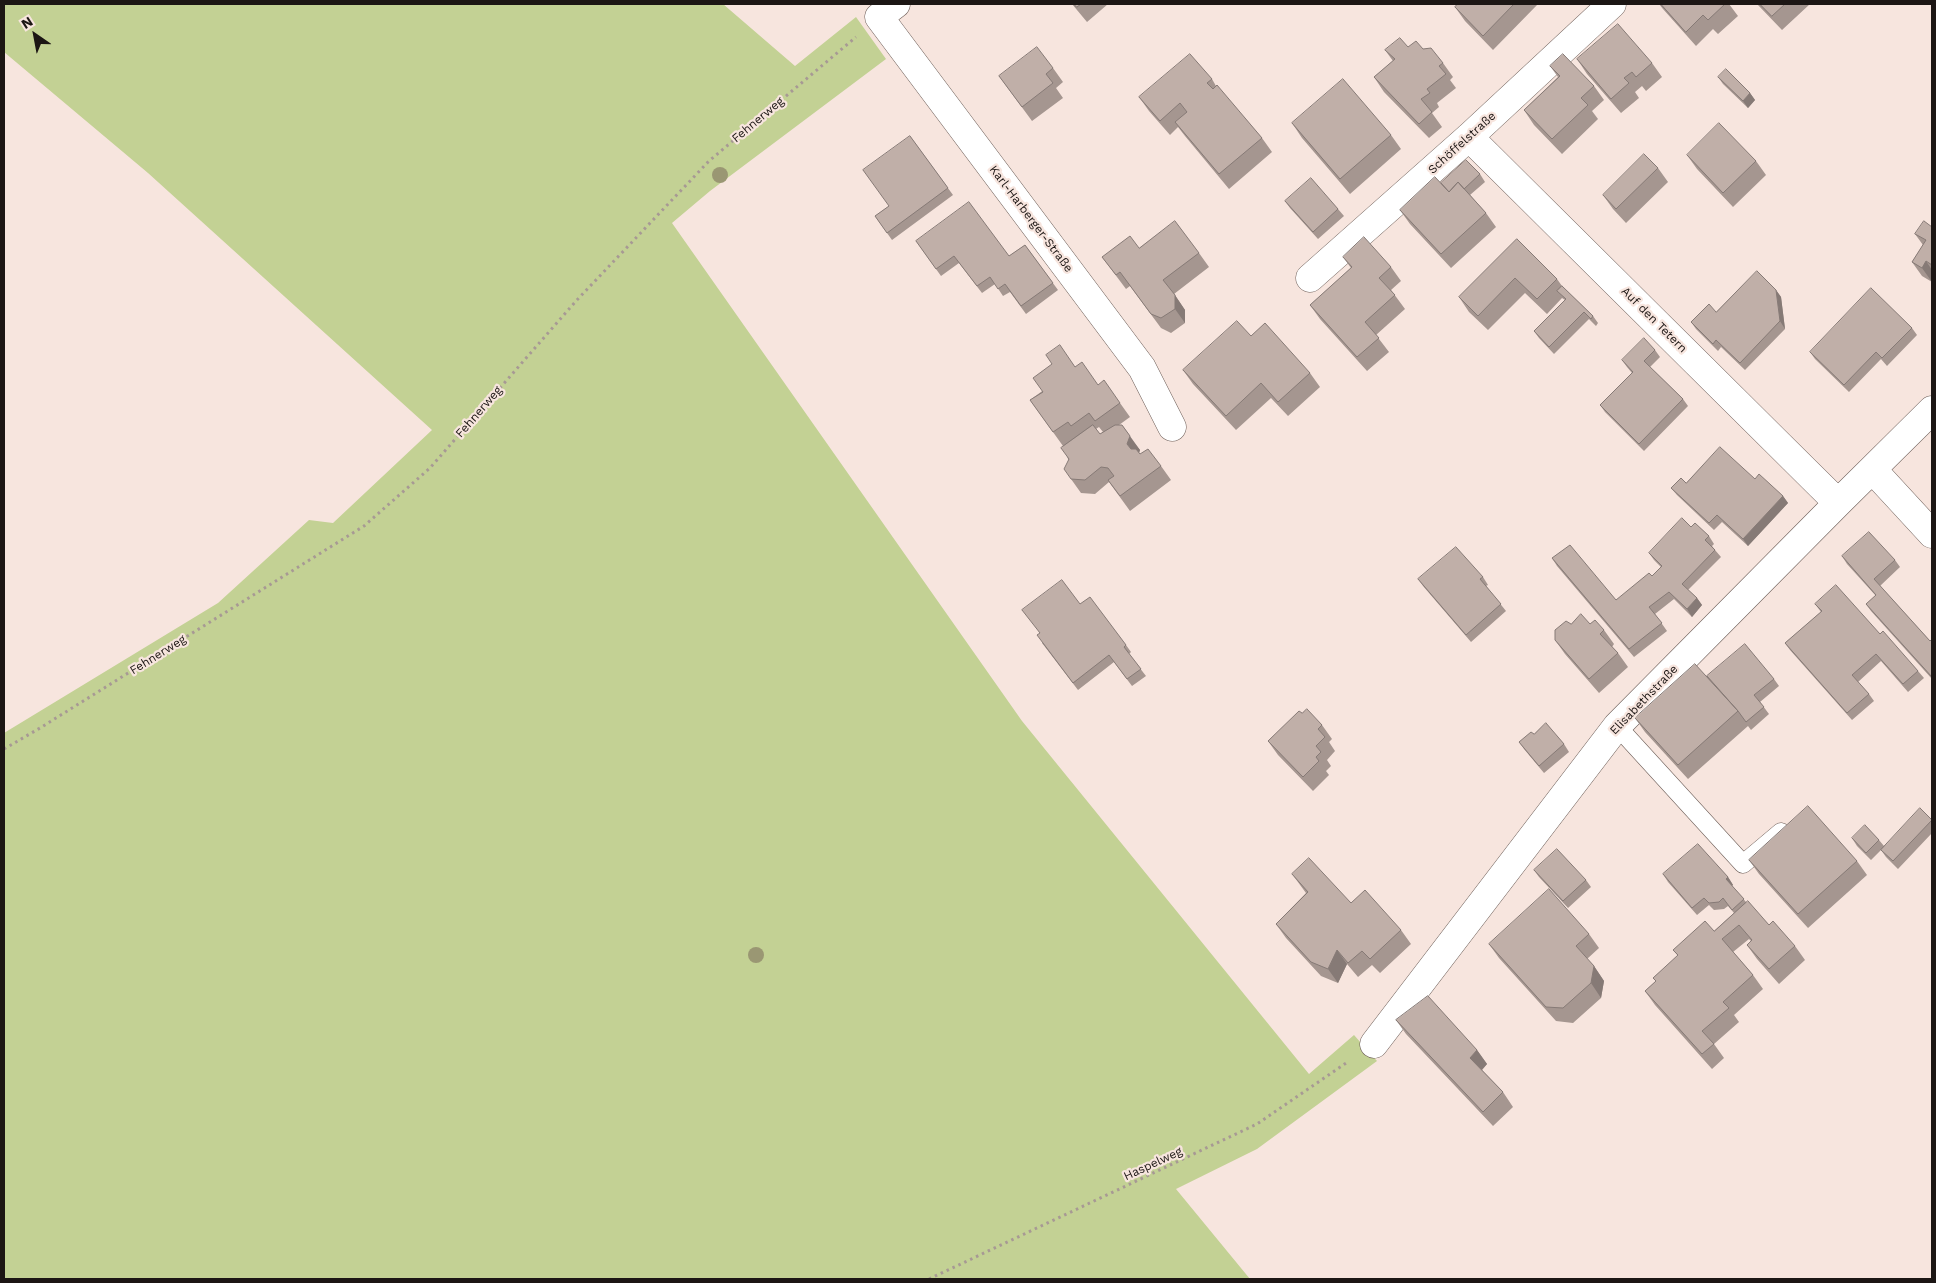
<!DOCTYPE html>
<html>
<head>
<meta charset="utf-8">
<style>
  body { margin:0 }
  #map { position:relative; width:1936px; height:1283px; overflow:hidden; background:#f7e5de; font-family:"Work Sans",sans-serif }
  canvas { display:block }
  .frame { position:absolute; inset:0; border:5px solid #1c1614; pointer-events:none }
  .north { position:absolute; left:10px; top:10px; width:50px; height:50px; -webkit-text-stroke:4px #f7e5de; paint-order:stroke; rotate:327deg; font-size:14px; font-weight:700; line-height:20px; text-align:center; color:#1c1614 }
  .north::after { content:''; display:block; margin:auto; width:18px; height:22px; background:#1c1614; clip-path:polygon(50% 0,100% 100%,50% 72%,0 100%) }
</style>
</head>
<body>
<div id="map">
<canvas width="1936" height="1283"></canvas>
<div class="frame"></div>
<div class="north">N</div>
</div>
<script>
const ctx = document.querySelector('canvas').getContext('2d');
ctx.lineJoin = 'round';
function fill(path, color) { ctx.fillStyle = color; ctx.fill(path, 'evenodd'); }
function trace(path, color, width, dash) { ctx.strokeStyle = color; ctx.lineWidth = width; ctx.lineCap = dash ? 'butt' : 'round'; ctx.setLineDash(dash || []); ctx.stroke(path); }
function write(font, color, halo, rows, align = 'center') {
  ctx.font = font + ' "Work Sans",sans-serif'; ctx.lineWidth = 4.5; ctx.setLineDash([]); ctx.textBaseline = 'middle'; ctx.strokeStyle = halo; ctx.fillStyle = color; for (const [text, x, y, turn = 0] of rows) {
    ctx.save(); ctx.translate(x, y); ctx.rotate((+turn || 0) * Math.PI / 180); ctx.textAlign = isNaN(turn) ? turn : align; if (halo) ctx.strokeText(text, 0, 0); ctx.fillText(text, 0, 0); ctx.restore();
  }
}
fill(new Path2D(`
  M4 4H723L795 66 856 17 886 59 710 191 672 223 1022 721 1309 1074 1354 1035 1377 1061 1257 1149 1176 1189 1250 1279H4V733L218 603 309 520 333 523 432 430 148 173 4 52Z`), '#c3d194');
const service = new Path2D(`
  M1617 726 1743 864 1781 832`);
const minor = new Path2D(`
  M896 4 879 17 1142 368 1172 427
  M1469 137 1838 503
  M1310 278 1469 137 1612 4
  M1873 470 1932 534
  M1374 1044 1617 726 1838 503 1932 410`);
trace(service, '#6d5e58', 19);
trace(minor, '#6d5e58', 29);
trace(new Path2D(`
  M4 749 40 728 364 526 430 468 576 301 709 161 856 37
  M929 1279 1257 1124 1349 1061`), '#a79994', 3, [2.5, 4]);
trace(service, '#fff', 18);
trace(minor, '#fff', 28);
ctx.fillStyle = '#9a9773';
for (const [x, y] of [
  [720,175],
  [756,955]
]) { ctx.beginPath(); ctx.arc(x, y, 8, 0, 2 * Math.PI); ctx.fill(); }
fill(new Path2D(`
  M1072 4H1108L1087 22Z
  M1458 4H1538L1493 50 1465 21 1455 7Z
  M1659 4H1729L1738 16 1718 34 1713 29 1696 46 1663 9Z
  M1757 4H1810L1782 30Z
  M1408 47 1423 49 1443 63 1453 77 1450 80 1456 88 1437 103 1439 107 1432 113 1442 127 1429 138 1384 92 1374 77 1393 61 1385 50Z
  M1577 59 1652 63 1662 77 1646 91 1642 86 1635 92 1639 98 1621 113 1587 74Z
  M1550 66 1594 86 1604 100 1592 111 1598 119 1562 154 1534 125 1524 110 1558 77Z
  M1053 68 1063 82 1056 88 1063 98 1032 121 999 76Z
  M1718 77 1750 93 1755 100 1748 108 1723 84Z
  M1212 79 1216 86 1262 138 1272 152 1229 189 1185 136 1178 127 1170 135 1149 111 1139 97Z
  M1292 123 1391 135 1401 149 1350 194 1302 138Z
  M910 136 953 195 892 240 875 216 889 206Z
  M1687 155 1756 161 1766 175 1733 207 1697 169Z
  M1658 168 1668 182 1626 223 1613 209 1603 195Z
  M1480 174 1485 182 1470 195 1486 213 1496 227 1451 268 1410 224 1400 210 1441 183Z
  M1285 201 1338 209 1344 216 1318 239 1290 208Z
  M1932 227V282L1922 276 1912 262 1923 245 1915 234Z
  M1517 239 1557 279 1562 286 1593 316 1598 323 1596 326 1589 319 1554 354 1539 338 1534 331 1565 300 1562 298 1547 314 1525 293 1488 330 1469 312 1459 297Z
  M916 241 1009 256 1025 245 1058 290 1026 314 1010 292 1003 296 995 284 982 293 959 263 941 276Z
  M1139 248 1199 253 1209 267 1174 294 1185 310V323L1171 333 1161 328 1130 286 1126 289 1102 257Z
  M1343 257 1391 267 1401 281 1391 290 1405 309 1376 335 1389 352 1367 371 1320 319 1310 305 1351 268Z
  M1776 290 1781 297 1785 329 1745 370 1721 347 1718 351 1696 329 1691 322Z
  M1912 328 1917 335 1887 366 1881 359 1849 392 1815 359 1810 352Z
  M1251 336 1310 373 1320 387 1288 416 1271 398 1236 430 1193 384 1183 370Z
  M1655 350 1660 357 1650 367 1683 399 1688 406 1644 451 1605 412 1600 405 1632 373 1627 367 1622 360Z
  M1075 367 1120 403 1130 417 1119 425 1140 450 1139 453 1140 454 1161 466 1171 480 1130 511 1109 482 1095 494 1081 493 1071 479 1068 459 1063 446 1030 400ZM1099 427 1103 432 1100 434 1096 429Z
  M1755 479 1783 496 1788 503 1748 546 1722 522 1714 530 1677 495 1671 488 1686 483Z
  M1691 527 1709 536 1714 544 1712 546 1715 550 1721 557 1688 590 1697 598 1702 605 1692 617 1674 599 1655 614 1667 631 1634 657 1557 566 1552 558 1616 600 1652 576 1661 567 1654 560 1649 553Z
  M1842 556 1895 560 1900 567 1880 586 1930 641 1932 639V679L1871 611 1866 604 1876 596 1847 564Z
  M1483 577 1488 585 1486 586 1506 611 1471 642 1423 586 1418 579Z
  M1080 604 1126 645 1131 652 1129 654 1146 676 1132 686 1114 662 1078 690 1042 643Z
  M1815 604 1880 634 1918 671 1924 678 1908 692 1881 661 1858 682 1869 694 1874 701 1852 720 1790 650 1785 643 1821 612Z
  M1571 624H1590L1604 630 1614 644 1612 647 1618 653 1628 667 1599 693 1565 654 1555 640Z
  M1707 676 1774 679 1779 686 1760 702 1769 714 1751 730 1748 726 1688 779 1645 732 1635 718Z
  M1302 713 1322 725 1332 739 1329 742 1335 751 1327 760 1331 766 1326 771 1329 775 1313 791 1278 755 1268 741Z
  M1534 734 1564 744 1569 752 1544 773 1524 749 1519 742Z
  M1932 820V833L1898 869 1886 857 1881 850 1871 860 1857 846 1852 838 1879 840 1884 846Z
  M1749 860 1857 861 1867 875 1808 928 1759 874Z
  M1534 870 1586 880 1591 887 1568 908 1539 877Z
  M1292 874 1351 903 1401 930 1411 944 1380 973 1372 965 1358 977 1347 964 1338 983 1321 976 1286 938 1276 924 1306 893Z
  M1663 874 1728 877 1733 885 1732 886 1746 902 1769 925 1795 946 1805 960 1779 984 1757 959 1747 945 1751 941 1749 939 1733 952 1753 975 1763 989 1734 1015 1739 1022 1714 1044 1724 1058 1712 1069 1655 1005 1645 991 1656 981 1653 978 1678 956 1673 950 1714 931 1734 913 1728 906 1724 909 1714 910 1709 905 1697 915 1668 882Z
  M1589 934 1599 948 1587 959 1594 966 1604 981 1601 998 1573 1023 1556 1021 1499 958 1489 944Z
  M1396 1020 1477 1050 1487 1064 1482 1070 1503 1092 1513 1107 1493 1126 1406 1034Z`), '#a59690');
fill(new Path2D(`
  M1750 93 1755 100 1748 108 1743 101Z
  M1926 261 1932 270V282L1922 268Z
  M1776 290 1781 297 1785 329 1780 321Z
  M1175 295 1185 310V323L1175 309Z
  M1122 425 1140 450 1137 458 1127 444Z
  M1783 496 1788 503 1748 546 1743 539Z
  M1697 598 1702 605 1692 617 1687 609Z
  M1728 877 1733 885 1731 886 1726 879Z
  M1337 950 1347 964 1338 983 1328 969Z
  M1594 966 1604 981 1601 998 1591 983Z
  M1477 1050 1487 1064 1480 1072 1470 1058Z`), '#867a76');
const building = new Path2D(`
  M1074 4H1081L1077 7Z
  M1458 4H1514L1483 36 1455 7Z
  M1661 4H1725L1708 20 1703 15 1686 32Z
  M1760 4H1785L1772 16Z
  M1618 24 1652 63 1636 77 1632 72 1624 78 1629 83 1611 99 1577 59Z
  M1400 38 1408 47 1416 41 1423 49 1431 48 1443 63 1439 66 1446 74 1427 89 1430 93 1421 99 1432 112 1419 124 1374 77 1395 59 1385 50Z
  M1037 47 1053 68 1046 74 1053 83 1022 107 999 76Z
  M1190 54 1212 79 1207 83 1213 89 1217 85 1262 138 1219 174 1175 122 1187 112 1180 103 1160 121 1139 97Z
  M1563 54 1594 86 1581 98 1588 105 1552 139 1524 110 1560 76 1550 66Z
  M1726 69 1750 93 1743 101 1718 77Z
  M1343 79 1391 135 1340 179 1292 123Z
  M1719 123 1756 161 1723 193 1687 155Z
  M910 136 948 188 887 233 875 216 889 206 863 170Z
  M1644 154 1658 168 1616 209 1603 195Z
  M1466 160 1480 174 1464 189 1458 182 1449 192 1441 183Z
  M1435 177 1449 192 1458 182 1486 213 1441 254 1400 210Z
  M1311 178 1338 209 1313 232 1285 201Z
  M969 202 1009 256 1025 245 1053 283 1021 306 1005 284 998 289 990 277 977 286 954 256 936 269 916 241Z
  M1175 221 1199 253 1163 280 1175 295V309L1161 318 1151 314 1120 272 1116 275 1102 257 1130 236 1139 248Z
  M1924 221 1932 227V265L1926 261 1922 268 1912 262 1926 240 1915 234Z
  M1364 237 1391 267 1379 278 1395 295 1365 322 1379 338 1357 357 1310 305 1352 267 1343 257Z
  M1517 239 1557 279 1537 299 1515 278 1478 316 1459 297Z
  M1757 271 1776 290 1780 321 1740 363 1716 340 1713 344 1691 322 1709 304 1716 312Z
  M1562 286 1593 316 1591 319 1584 312 1549 347 1534 331 1566 299 1557 291Z
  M1871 288 1912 328 1882 358 1876 352 1844 385 1810 352Z
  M1237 321 1251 336 1265 323 1310 373 1278 402 1261 383 1226 416 1183 370Z
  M1644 338 1655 350 1644 361 1683 399 1639 444 1600 405 1633 372 1622 360Z
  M1060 345 1075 367 1082 362 1098 385 1104 380 1120 403 1095 421 1089 413 1071 426 1068 422 1053 432 1030 400 1043 392 1033 378 1052 364 1046 355Z
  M1093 425 1100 434 1115 425H1122L1130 436 1127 444 1131 449H1136L1140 454 1148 449 1161 466 1120 496 1108 480 1114 476 1108 468 1101 467 1085 480 1071 479 1064 469 1069 459 1061 448Z
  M1720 447 1755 479 1759 474 1783 496 1743 539 1717 515 1709 523 1671 488 1681 478 1686 483Z
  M1682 518 1691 527 1695 523 1709 536 1705 540 1715 550 1682 584 1697 598 1687 609 1669 592 1649 607 1662 623 1629 649 1552 558 1570 545 1616 600 1649 573 1652 576 1662 566 1649 553Z
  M1869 532 1895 560 1874 579 1930 641 1932 639V677L1866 604 1876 595 1842 556Z
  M1456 547 1483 577 1480 579 1501 604 1466 635 1418 579Z
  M1062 580 1080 604 1090 597 1126 645 1124 647 1141 669 1127 679 1109 655 1073 683 1037 635 1040 633 1022 610Z
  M1836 585 1880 634 1883 631 1918 671 1903 684 1876 654 1852 675 1869 694 1847 713 1785 643 1822 611 1815 604Z
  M1581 614 1590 624 1595 620 1604 630 1600 634 1618 653 1589 679 1555 640V630L1566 621 1571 624Z
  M1745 644 1774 679 1754 695 1764 707 1746 722 1738 711 1707 676Z
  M1695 664 1738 711 1678 765 1635 718Z
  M1307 709 1322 725 1318 729 1325 737 1316 746 1321 752 1316 757 1319 761 1303 777 1268 741 1299 711 1302 713Z
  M1546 723 1564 744 1539 766 1519 742 1531 732 1534 734Z
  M1808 806 1857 861 1798 914 1749 860Z
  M1920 808 1932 820 1893 861 1881 850Z
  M1865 825 1879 840 1866 853 1852 838Z
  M1698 844 1728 877 1726 879 1744 899 1732 910 1723 898 1719 902 1709 903 1704 898 1692 908 1663 874Z
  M1557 849 1586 880 1563 901 1534 870Z
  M1309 858 1351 903 1365 890 1401 930 1370 959 1362 951 1348 963 1337 950 1328 969 1311 962 1276 924 1308 892 1292 874Z
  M1549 889 1589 934 1576 946 1594 966 1591 983 1563 1008 1546 1007 1489 944Z
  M1748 901 1769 925 1773 921 1795 946 1769 969 1747 945 1752 940 1739 925 1722 939 1753 975 1723 1002 1729 1008 1702 1031 1714 1044 1702 1054 1645 991 1656 981 1653 978 1678 955 1673 950 1705 921 1714 931Z
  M1428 996 1477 1050 1470 1058 1503 1092 1483 1112 1396 1020Z`);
fill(building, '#c0afa8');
trace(building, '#867a76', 1);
write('12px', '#1c1614', '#f7e5de', [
  ["Fehnerweg",758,120,-40],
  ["Schöffelstraße",1462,143,-42],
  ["Karl-Harberger-Straße",1031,219,53],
  ["Auf den Tetern",1654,320,45],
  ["Fehnerweg",479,412,-49],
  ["Fehnerweg",158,655,-32],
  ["Elisabethstraße",1644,700,-46],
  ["Haspelweg",1153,1164,-25]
]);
</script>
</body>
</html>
